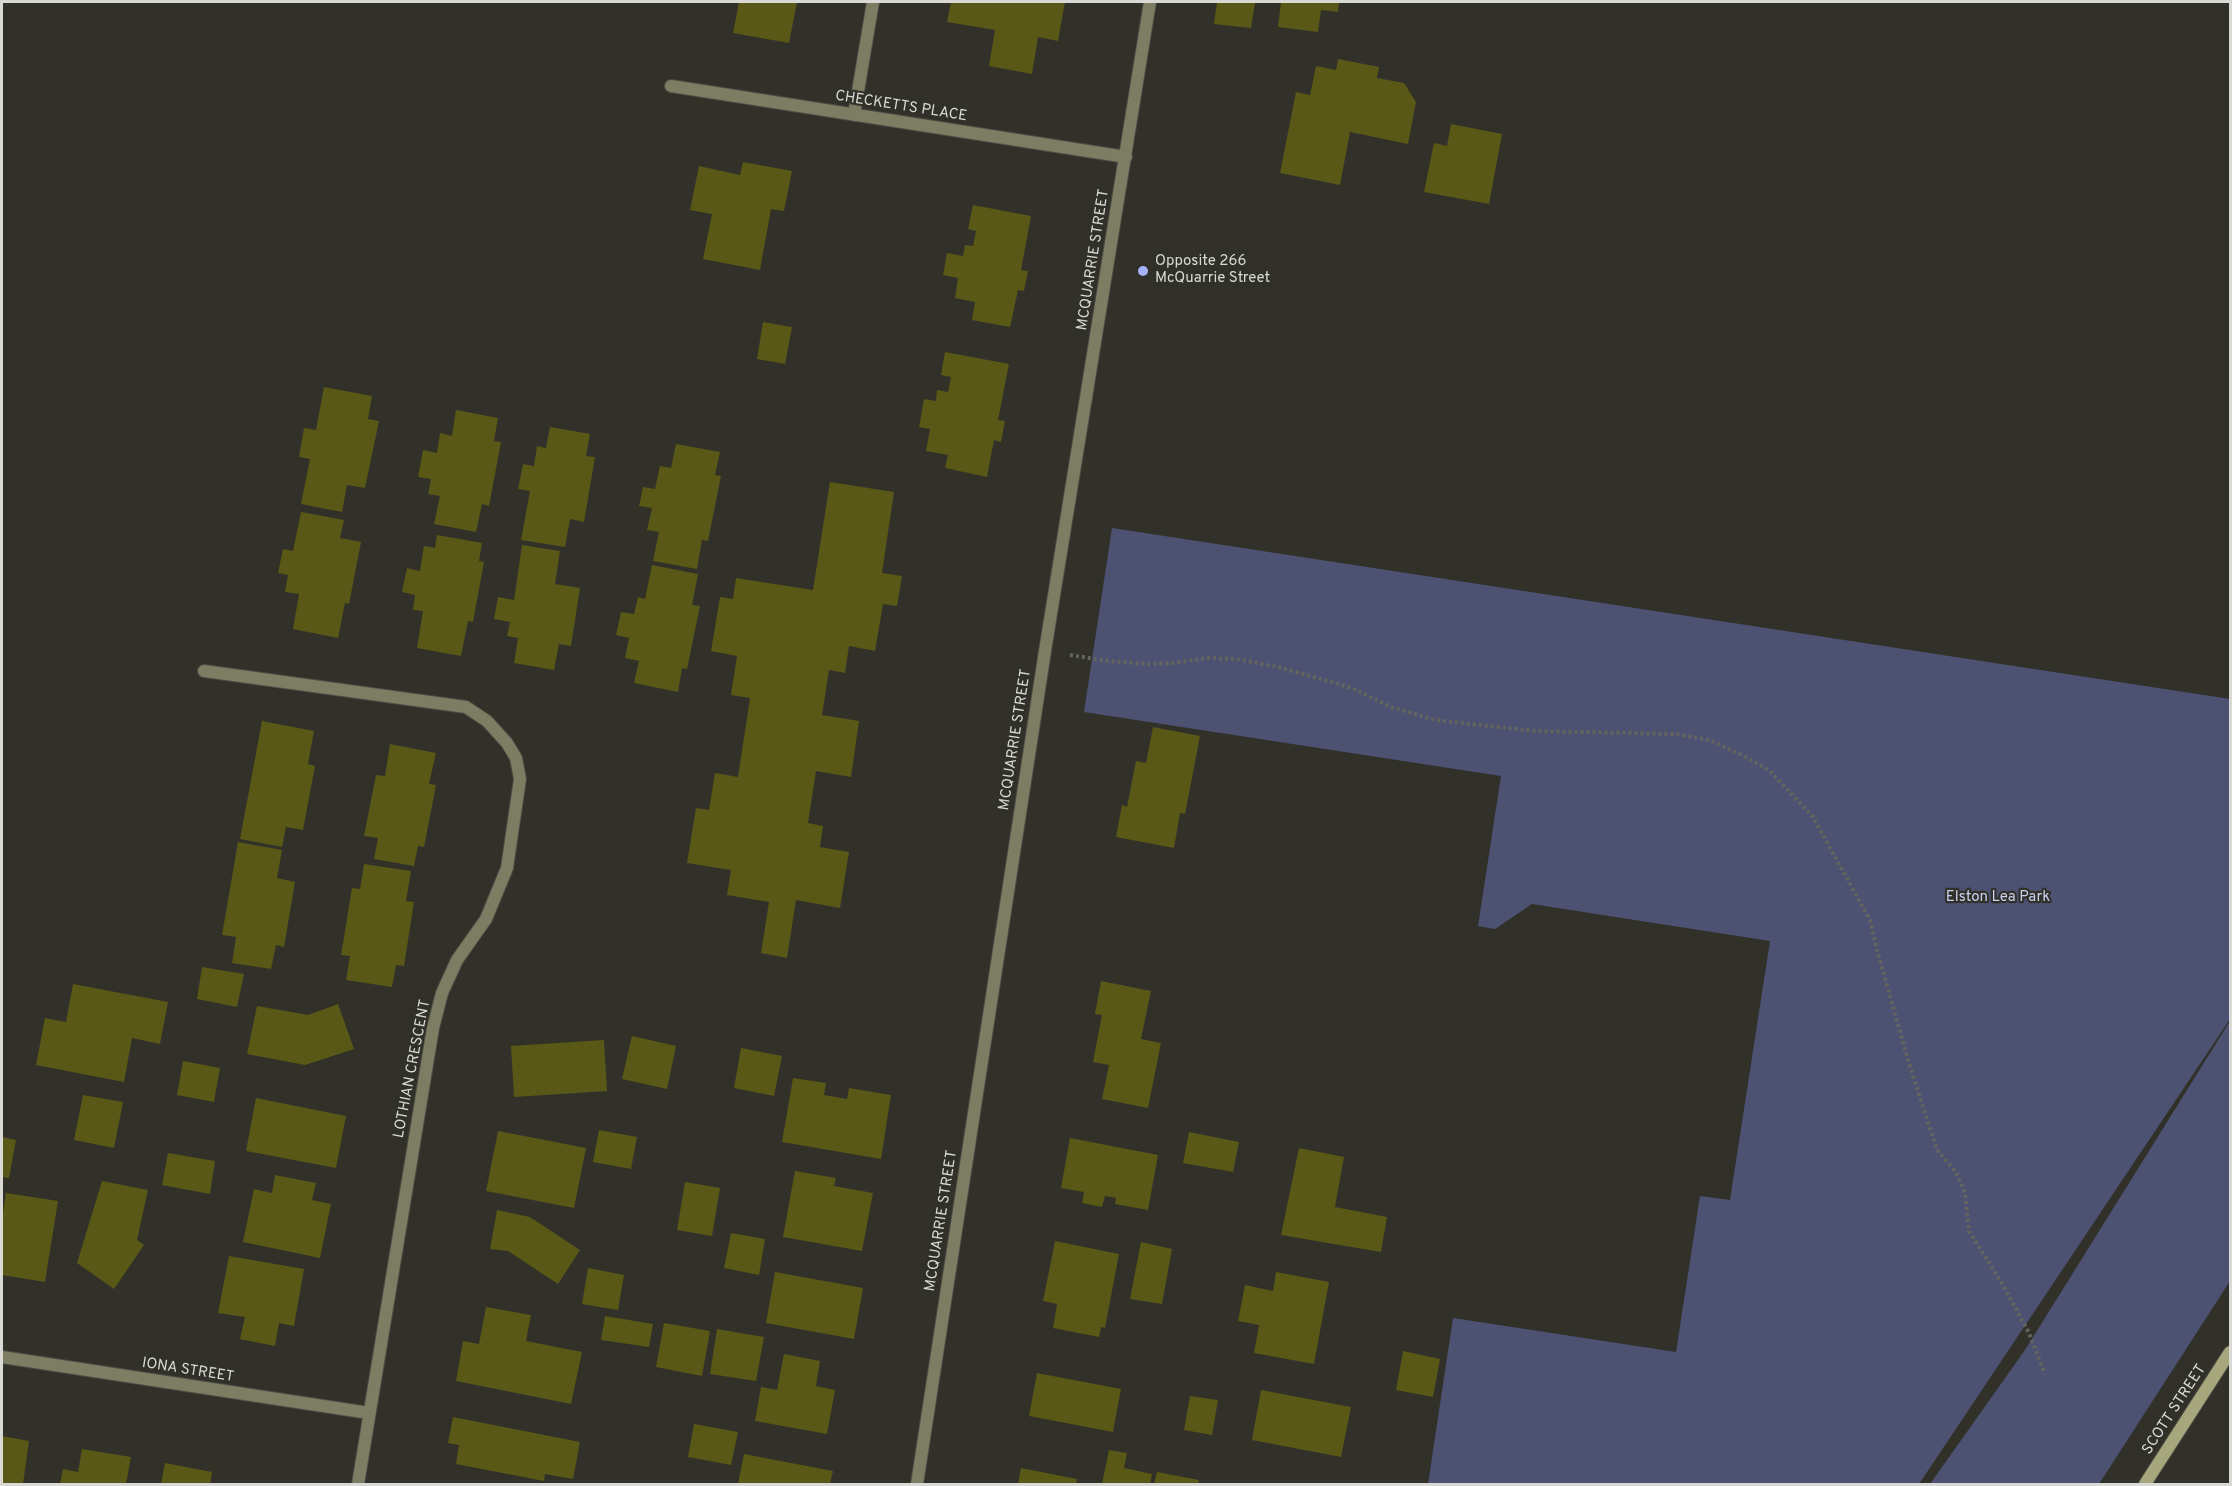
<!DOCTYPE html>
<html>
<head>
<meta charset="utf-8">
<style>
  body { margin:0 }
  #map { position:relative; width:2232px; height:1486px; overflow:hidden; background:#31312a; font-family:Overpass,sans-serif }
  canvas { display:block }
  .frame { position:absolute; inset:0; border:3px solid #d9d9d5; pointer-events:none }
</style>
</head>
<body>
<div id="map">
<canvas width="2232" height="1486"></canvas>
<div class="frame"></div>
</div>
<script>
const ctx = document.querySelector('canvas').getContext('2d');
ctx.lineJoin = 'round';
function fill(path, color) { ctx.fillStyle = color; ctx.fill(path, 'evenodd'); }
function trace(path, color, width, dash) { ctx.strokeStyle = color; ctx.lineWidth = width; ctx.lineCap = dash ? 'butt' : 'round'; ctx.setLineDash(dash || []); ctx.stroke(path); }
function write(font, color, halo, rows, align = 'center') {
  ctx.font = font + ' Overpass,sans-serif'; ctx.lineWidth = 4.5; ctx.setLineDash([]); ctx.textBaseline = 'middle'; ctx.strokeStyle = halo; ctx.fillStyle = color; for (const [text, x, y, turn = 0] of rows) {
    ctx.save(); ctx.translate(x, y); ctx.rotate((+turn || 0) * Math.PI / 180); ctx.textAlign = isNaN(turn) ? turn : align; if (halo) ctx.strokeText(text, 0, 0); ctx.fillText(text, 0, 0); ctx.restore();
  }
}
fill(new Path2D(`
  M1112 528 2230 699V1019L1919 1484H1428L1453 1318 1676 1352 1700 1196 1730 1200 1770 941 1532 904 1495 929 1478 926 1501 776 1084 712Z
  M2230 1021V1281L2099 1484H1930L2025 1350Z`), '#4d5273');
fill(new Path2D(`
  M739 2H797L789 43 733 33Z
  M951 2H1065L1058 41 1038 37 1032 74 989 66 995 30 947 22Z
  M1217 2 1255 3 1251 28 1214 24Z
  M1281 2H1339L1338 12 1321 10 1318 32 1278 27Z
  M1338 59 1379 67 1377 78 1404 83 1416 102 1408 144 1350 132 1340 185 1280 173 1296 92 1310 95 1316 66 1336 70Z
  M1451 124 1502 134 1489 204 1424 192 1434 143 1447 146Z
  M743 162 792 171 784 211 771 209 760 270 703 259 712 214 690 210 699 166 740 175Z
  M973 205 1031 216 1021 270 1028 271 1024 291 1018 290 1010 327 972 320 975 302 955 298 958 278 943 275 947 253 963 256 965 245 973 246 976 231 968 229Z
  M763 322 792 327 785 364 757 359Z
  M945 352 1009 364 998 420 1005 421 1001 442 994 440 987 477 945 468 948 455 926 451 930 429 919 427 924 399 936 401 937 390 948 392 951 377 941 375Z
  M324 387 372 396 368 419 379 421 365 488 347 485 342 512 301 504 310 459 299 457 304 428 316 430Z
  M456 410 498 418 494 441 501 442 489 506 482 504 476 532 434 524 440 496 428 494 431 479 418 477 423 450 437 453 440 433 452 436Z
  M550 427 590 434 586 456 595 457 584 522 570 519 565 547 521 540 530 491 518 489 523 464 534 466 537 446 546 448Z
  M676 444 720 452 715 475 721 476 708 541 702 540 697 569 653 561 659 532 647 530 652 508 639 506 643 487 655 489 660 466 671 468Z
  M830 482 894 492 882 573 902 576 897 606 883 604 875 651 849 646 845 673 829 670 822 715 859 721 851 777 816 771 808 823 823 826 820 847 849 852 840 908 796 900 787 958 761 953 769 902 727 895 731 870 687 863 696 808 709 810 715 773 738 777 750 698 731 695 737 656 711 651 720 597 733 599 736 578 813 590Z
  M301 512 344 520 340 538 361 542 349 604 345 603 338 638 293 629 299 594 285 592 288 575 278 573 283 549 293 551Z
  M437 535 482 543 479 561 484 562 473 622 468 621 461 656 417 648 423 611 413 610 415 595 402 592 407 568 420 571 424 546 435 548Z
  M522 545 560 551 555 584 580 588 571 646 559 644 554 670 514 663 518 638 507 636 510 622 494 619 498 597 514 600Z
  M652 565 698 574 692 605 700 606 687 669 682 668 678 692 634 683 639 661 625 658 629 638 616 635 621 612 634 614 638 597 645 599Z
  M262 721 314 731 308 764 315 766 303 830 286 827 282 847 240 839Z
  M1153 727 1200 736 1185 814 1180 813 1174 848 1116 837 1122 805 1127 807 1136 761 1146 763Z
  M390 744 436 753 429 784 436 785 424 847 418 846 414 866 374 859 378 838 364 836 376 775 385 776Z
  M238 842 282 850 277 878 295 882 284 947 276 945 271 969 232 963 236 937 222 935Z
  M364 864 411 871 406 901 414 902 404 966 396 965 392 987 346 980 350 956 341 955 352 888 360 889Z
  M202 967 244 974 237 1007 197 999Z
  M1101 981 1151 991 1141 1039 1161 1043 1148 1108 1102 1099 1109 1065 1093 1062 1102 1015 1095 1014Z
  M73 984 168 1002 160 1044 132 1038 124 1082 36 1065 45 1018 66 1022Z
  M338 1004 354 1049 305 1065 247 1054 257 1006 308 1015Z
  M632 1036 676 1046 667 1089 622 1079Z
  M604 1040 607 1091 514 1097 511 1046Z
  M741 1048 782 1056 774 1096 734 1088Z
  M183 1061 220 1068 214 1102 177 1095Z
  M793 1078 826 1083 824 1095 847 1099 849 1088 891 1095 881 1159 782 1142Z
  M83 1095 123 1102 114 1148 74 1140Z
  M256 1098 346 1116 336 1168 246 1151Z
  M599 1130 637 1137 631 1169 593 1162Z
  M498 1131 586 1148 574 1208 486 1191Z
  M1189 1132 1239 1142 1233 1172 1183 1163Z
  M2 1137 16 1140 9 1178 2 1177Z
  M1070 1138 1158 1155 1148 1210 1115 1204 1116 1198 1105 1196 1102 1207 1082 1203 1084 1192 1061 1188Z
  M1299 1148 1344 1157 1335 1207 1387 1217 1381 1252 1281 1235Z
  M168 1153 215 1161 210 1194 162 1185Z
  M795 1171 836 1178 834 1186 873 1193 862 1251 783 1237Z
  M275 1175 316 1183 312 1200 331 1204 320 1258 243 1242 254 1189 272 1193Z
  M102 1181 148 1190 137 1240 144 1245 114 1289 77 1263Z
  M685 1182 720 1188 712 1236 677 1230Z
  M6 1193 58 1201 45 1282 2 1275V1219Z
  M497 1210 530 1217 580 1250 558 1284 508 1251 490 1249Z
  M731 1233 765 1239 759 1275 724 1268Z
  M1055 1241 1119 1254 1105 1328 1101 1327 1099 1337 1053 1328 1057 1304 1043 1301Z
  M1141 1242 1172 1249 1162 1304 1130 1299Z
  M229 1256 304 1269 294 1326 279 1323 275 1346 240 1339 245 1317 218 1313Z
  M588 1268 624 1275 618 1310 582 1304Z
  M775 1272 863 1288 854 1339 766 1323Z
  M1276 1272 1329 1282 1314 1364 1254 1353 1259 1325 1238 1321 1245 1285 1273 1291Z
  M486 1307 531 1315 526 1341 582 1352 571 1404 456 1381 463 1341 479 1344Z
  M605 1316 653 1324 649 1347 601 1340Z
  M664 1323 710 1331 702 1376 656 1367Z
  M717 1329 764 1337 756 1381 710 1374Z
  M1403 1351 1440 1359 1433 1397 1396 1390Z
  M784 1354 820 1361 816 1386 835 1390 827 1434 755 1421 761 1387 777 1390Z
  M1037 1373 1121 1389 1113 1432 1029 1416Z
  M1261 1390 1351 1407 1341 1457 1252 1440Z
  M1190 1396 1218 1400 1212 1435 1184 1430Z
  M453 1417 580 1442 573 1479 545 1474 544 1481 456 1464 459 1445 448 1443Z
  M694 1424 738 1432 731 1465 688 1457Z
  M2 1436 29 1441 23 1484H2Z
  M82 1449 131 1457 126 1484H60L63 1469 78 1472Z
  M1109 1450 1127 1453 1124 1468 1152 1474 1150 1484H1102Z
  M744 1454 833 1471 830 1484H738Z
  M165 1463 212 1472 210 1484H161Z
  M1021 1468 1077 1479 1076 1484H1018Z
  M1157 1472 1199 1480 1198 1484H1154Z`), '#595816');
const minor = new Path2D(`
  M671 86 1126 157
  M854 115 873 2
  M204 671 466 707 487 721 507 743 516 758 520 779 507 868 486 919 457 960 442 993 433 1028 358 1484
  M2 1357 369 1413
  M917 1484 1045 651 1150 2`);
const secondary = new Path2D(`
  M2145 1484 2230 1352`);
trace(minor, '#4c4c45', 14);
trace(secondary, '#4c4c45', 14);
trace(new Path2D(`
  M1070 655 1109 661 1148 664 1174 663 1207 658 1237 659 1282 668 1352 688 1391 707 1435 720 1535 731 1676 734 1709 740 1744 756 1770 771 1813 817 1870 920 1877 950 1909 1063 1937 1150 1956 1172 1965 1193 1969 1231 2003 1285 2029 1333 2045 1374`), '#64645e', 4, [3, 3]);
trace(minor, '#7c7d63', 12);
trace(secondary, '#a7a77e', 12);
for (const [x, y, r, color] of [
  [1143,271,6,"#a6b1fc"]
]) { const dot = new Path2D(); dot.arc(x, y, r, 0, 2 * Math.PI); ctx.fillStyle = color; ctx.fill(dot); trace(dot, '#31312a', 2); }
write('15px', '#d9d9d5', '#31312a', [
  ["CHECKETTS PLACE",901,107,9],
  ["MCQUARRIE STREET",1094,260,-81],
  ["MCQUARRIE STREET",1016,740,-81],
  ["LOTHIAN CRESCENT",413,1069,-79],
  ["MCQUARRIE STREET",942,1221,-81],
  ["IONA STREET",188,1371,9],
  ["SCOTT STREET",2175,1410,-57]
]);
write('15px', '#d9d9d5', '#31312a', [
  ["Opposite 266",1155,262],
  ["McQuarrie Street",1155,279]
], 'left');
write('15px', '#cad0f1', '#31312a', [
  ["Elston Lea Park",1998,898]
]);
</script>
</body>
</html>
